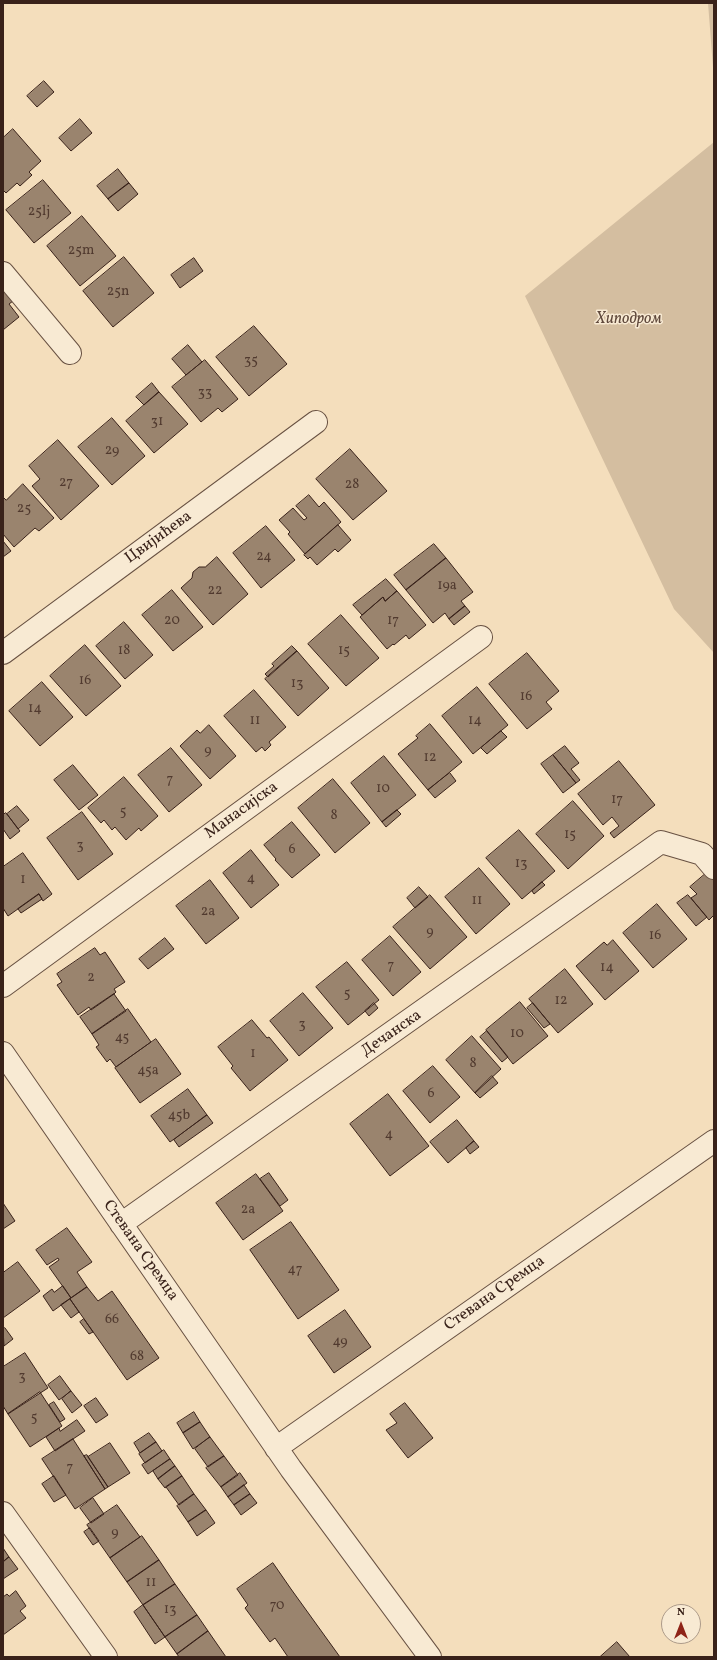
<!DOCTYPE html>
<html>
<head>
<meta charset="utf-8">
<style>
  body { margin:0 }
  #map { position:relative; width:717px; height:1660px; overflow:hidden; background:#f4debc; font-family:Vollkorn,serif }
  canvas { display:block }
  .frame { position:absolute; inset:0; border:4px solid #39221a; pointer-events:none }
  .north { position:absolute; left:661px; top:1604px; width:40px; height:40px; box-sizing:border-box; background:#f8ead3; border:1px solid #ac9a89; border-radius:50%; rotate:0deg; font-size:11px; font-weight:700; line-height:16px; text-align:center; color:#39221a }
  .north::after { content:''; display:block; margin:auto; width:14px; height:18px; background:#8f2418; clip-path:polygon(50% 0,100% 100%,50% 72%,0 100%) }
</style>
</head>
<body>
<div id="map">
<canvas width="717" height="1660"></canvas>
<div class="frame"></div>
<div class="north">N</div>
</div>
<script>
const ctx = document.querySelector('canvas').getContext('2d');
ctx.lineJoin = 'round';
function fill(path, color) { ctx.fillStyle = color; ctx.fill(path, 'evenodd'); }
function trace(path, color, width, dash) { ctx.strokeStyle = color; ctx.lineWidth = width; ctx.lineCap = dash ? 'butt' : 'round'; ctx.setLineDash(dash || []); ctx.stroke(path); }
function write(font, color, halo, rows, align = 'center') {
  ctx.font = font + ' Vollkorn,serif'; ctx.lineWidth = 3; ctx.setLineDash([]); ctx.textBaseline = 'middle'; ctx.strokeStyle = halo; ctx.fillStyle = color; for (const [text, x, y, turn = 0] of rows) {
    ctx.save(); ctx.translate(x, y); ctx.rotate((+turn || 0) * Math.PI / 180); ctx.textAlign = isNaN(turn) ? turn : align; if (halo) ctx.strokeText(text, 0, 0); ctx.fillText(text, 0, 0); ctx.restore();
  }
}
fill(new Path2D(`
  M708 3H714V80Z
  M714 142V653L674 609 525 296Z`), '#d4bea0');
const building = new Path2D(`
  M44 81 54 92 37 107 27 96Z
  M80 119 92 133 71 151 59 138Z
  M13 129 41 161 29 172 32 175 20 186 17 183 6 193 3 190V138Z
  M118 169 129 183 108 199 97 186Z
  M43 180 71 213 34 243 6 210Z
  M129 183 138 194 118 211 108 199Z
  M82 216 116 256 80 286 47 246Z
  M124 257 154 293 113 327 83 291Z
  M194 258 203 271 180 288 171 275Z
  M3 289 13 301 9 304 19 317 3 330Z
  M254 326 287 364 249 396 216 357Z
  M188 345 202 362 186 375 172 359Z
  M205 360 238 399 222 412 218 408 201 422 172 387Z
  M152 383 159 392 144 405 136 397Z
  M159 392 188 424 154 453 126 421Z
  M112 418 145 456 112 485 78 447Z
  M58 440 99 486 61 520 32 486 40 479 29 466Z
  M350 449 387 491 353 520 316 479Z
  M23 484 54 518 39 531 35 528 14 547 3 534V497L6 500Z
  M309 495 319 507 324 502 341 522 305 554 288 534 290 532 279 520 293 508 304 520 307 518 296 506Z
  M338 525 351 540 338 552 335 549 317 565 310 557 308 559 304 555Z
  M266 526 295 560 261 588 233 553Z
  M3 541 11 551 3 557Z
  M434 544 446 558 406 590 394 575Z
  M217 557 248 594 213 625 181 588 192 578 193 572 199 567H205Z
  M446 558 473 592 461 601 465 606 449 619 445 613 433 623 406 590Z
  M386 579 397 591 385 601 383 597 362 615 353 605Z
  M172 590 203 627 173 651 142 615Z
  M397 591 426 625 409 639 406 635 394 645 393 644 387 649 360 617 383 597 385 601Z
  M465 606 470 612 454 625 449 619Z
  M341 615 379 658 346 686 308 644Z
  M124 622 153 655 125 679 96 646Z
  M85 645 121 686 86 716 50 676Z
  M292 646 297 651 268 677 265 674 274 666 272 664Z
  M297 651 329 688 298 716 265 679Z
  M527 653 559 691 546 702 552 709 527 729 489 684Z
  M42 682 73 717 40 746 9 711Z
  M477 687 508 725 473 754 442 716Z
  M254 690 286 727 269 742 271 745 265 751 262 747 256 752 224 716Z
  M430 724 462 762 428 790 398 754 418 738 416 736Z
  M209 725 236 756 210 779 180 746 197 730 200 733Z
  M501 731 507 737 487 754 481 748Z
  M565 746 579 763 571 769 580 780 576 783 553 755Z
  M171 748 202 785 169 812 138 775Z
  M553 755 576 783 563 793 541 764Z
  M384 756 416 795 382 822 351 783Z
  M619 761 655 805 614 838 610 833 619 826 612 817 603 825 578 794Z
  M73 765 98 795 79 810 54 780Z
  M450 773 456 781 435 798 428 790Z
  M124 777 158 816 141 831 139 828 126 840 115 827 112 830 104 820 101 823 88 808Z
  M333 779 370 823 335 853 298 808Z
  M573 801 604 836 568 869 536 834Z
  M17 806 29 820 18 829 7 814Z
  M397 810 401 814 386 827 382 822Z
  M82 812 113 854 78 880 47 838Z
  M6 813 20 831 10 839 3 829V815Z
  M292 822 320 855 292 878 275 860 276 859 264 845Z
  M519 830 555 871 522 899 486 858Z
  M251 850 279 885 251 908 223 873Z
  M23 853 52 894 43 901 39 894 8 916 3 908V867Z
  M479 868 510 904 476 934 445 897Z
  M710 870 714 875V915L709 920 691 898 697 894 690 887Z
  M210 880 239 918 206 944 176 906Z
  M542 882 545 885 534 894 532 891Z
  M419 887 428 897 415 908 407 898Z
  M39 894 42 899 21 913 18 909Z
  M430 895 467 937 430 969 393 927Z
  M688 895 707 917 696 926 677 903Z
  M657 904 687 939 653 968 623 933Z
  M390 936 421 972 393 996 362 960Z
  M165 938 174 949 148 969 139 959Z
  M613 940 639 971 605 1000 576 966 604 942 607 945Z
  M95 948 100 955 105 952 125 982 114 989 116 992 114 994 91 1010 89 1007 78 1015 57 985 62 982 57 974Z
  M347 962 379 1000 348 1025 316 987Z
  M565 969 593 1004 558 1033 529 999Z
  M303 993 333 1028 299 1056 270 1021Z
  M114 994 126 1011 92 1034 80 1017Z
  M520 1002 548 1036 513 1064 486 1030Z
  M374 1003 378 1008 369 1016 365 1011Z
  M533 1003 550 1024 544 1028 527 1008Z
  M128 1009 151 1042 116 1067 110 1059 107 1062 96 1047 99 1045 92 1034Z
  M252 1020 267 1038 269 1037 288 1060 250 1091 231 1068 233 1066 218 1047Z
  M487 1031 508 1057 502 1062 480 1037Z
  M472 1036 501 1069 475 1093 446 1060Z
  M156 1039 181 1074 140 1103 115 1068Z
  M433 1066 460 1097 430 1123 403 1091Z
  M492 1076 498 1083 480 1098 475 1093Z
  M188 1089 207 1115 170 1142 151 1116Z
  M388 1094 429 1146 390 1176 350 1124Z
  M207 1115 213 1123 179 1147 174 1140Z
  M457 1120 474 1141 448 1163 430 1142Z
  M474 1141 479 1147 470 1154 466 1148Z
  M269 1173 288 1200 280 1206 260 1179Z
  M256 1174 283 1211 243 1240 216 1203Z
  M3 1203 15 1221 3 1229Z
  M291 1222 339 1290 298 1319 250 1250Z
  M67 1228 92 1262 77 1272 87 1287 71 1298 49 1267 59 1260 58 1258 47 1265 36 1250Z
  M18 1262 40 1291 3 1318V1273Z
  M63 1286 71 1298 53 1311 43 1296 52 1289 54 1292Z
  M87 1287 98 1301 112 1291 159 1358 127 1380 70 1299Z
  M70 1299 79 1312 71 1318 61 1305Z
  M345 1310 371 1347 334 1373 308 1336Z
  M84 1319 93 1332 89 1334 80 1322Z
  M5 1328 13 1339 4 1346 3 1329Z
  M25 1353 48 1388 8 1414 3 1406V1367Z
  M60 1376 71 1391 59 1400 48 1385Z
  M71 1391 82 1405 72 1413 62 1399Z
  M40 1392 62 1426 30 1447 8 1414Z
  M96 1398 108 1415 96 1423 84 1406Z
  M54 1402 65 1419 60 1422 49 1405Z
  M405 1403 433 1438 408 1458 386 1430 397 1423 390 1414Z
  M194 1412 200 1422 183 1433 177 1423Z
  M77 1420 85 1431 55 1451 46 1437 59 1428 60 1431Z
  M200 1422 210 1437 193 1449 183 1433Z
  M149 1433 156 1442 140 1453 134 1443Z
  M210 1437 224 1456 208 1467 195 1449Z
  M73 1439 105 1489 75 1509 42 1459Z
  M156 1442 162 1451 145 1463 139 1454Z
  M110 1443 130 1473 108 1487 88 1457Z
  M164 1450 170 1459 148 1474 142 1465Z
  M87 1455 108 1487 105 1489 84 1456Z
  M224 1456 238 1475 221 1487 206 1468Z
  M170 1459 175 1466 158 1479 153 1471Z
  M175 1466 182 1476 165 1488 158 1479Z
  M240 1473 247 1483 228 1497 221 1487Z
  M54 1476 66 1495 54 1502 42 1484Z
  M182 1476 194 1494 179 1505 166 1487Z
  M244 1485 250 1494 234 1505 228 1497Z
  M194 1494 206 1510 188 1522 177 1506Z
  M250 1494 257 1503 241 1515 234 1505Z
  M93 1498 104 1514 91 1523 80 1508Z
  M117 1505 140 1537 110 1558 87 1525Z
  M206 1510 215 1523 197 1536 188 1522Z
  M90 1528 99 1541 93 1545 84 1532Z
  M142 1536 159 1560 127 1582 110 1558Z
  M3 1548 9 1557 3 1562Z
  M9 1557 18 1569 3 1579V1562Z
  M159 1560 175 1584 143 1605 127 1582Z
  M273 1563 291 1589 340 1657H288L275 1638 270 1642 245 1608 248 1605 237 1589Z
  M175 1584 197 1615 165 1637 143 1605Z
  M16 1591 26 1606 20 1611 26 1618 3 1635V1597L7 1594 9 1596Z
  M143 1605 165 1637 155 1644 134 1612Z
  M197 1615 208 1631 177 1654 165 1637Z
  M208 1631 226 1657H179L177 1654Z
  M617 1642 630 1657H600Z`);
fill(building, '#9a846e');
trace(building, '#39221a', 1);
const street = new Path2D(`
  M3 273 70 353
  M3 653 316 422
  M3 986 481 637
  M3 1053 291 1469 430 1657
  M121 1224 661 842 702 854 714 868
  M276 1448 714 1141
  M3 1513 106 1657`);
trace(street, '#685142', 24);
trace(street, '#f8ead3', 22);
write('14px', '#513a2f', null, [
  ["25lj",39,212],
  ["25m",81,251],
  ["25n",118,292],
  ["35",251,361],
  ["33",205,393],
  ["31",157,422],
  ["29",112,451],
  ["27",66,483],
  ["28",352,485],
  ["25",24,509],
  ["24",264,557],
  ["19a",447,586],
  ["22",215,591],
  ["20",172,621],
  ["17",393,621],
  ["18",124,651],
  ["15",344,651],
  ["16",85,681],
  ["13",297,684],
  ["16",526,697],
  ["14",35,709],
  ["11",255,721],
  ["14",475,721],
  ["9",208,751],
  ["12",430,758],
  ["7",170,780],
  ["10",383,789],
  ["17",617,800],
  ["5",123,812],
  ["8",334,816],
  ["15",570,835],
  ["3",80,846],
  ["6",292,850],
  ["13",521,864],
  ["4",251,879],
  ["1",23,880],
  ["11",477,901],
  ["2a",208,912],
  ["9",430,932],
  ["16",655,936],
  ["7",391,966],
  ["14",607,968],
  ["2",91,978],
  ["5",347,994],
  ["12",561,1001],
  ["3",302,1025],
  ["10",517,1034],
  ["45",122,1038],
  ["1",253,1054],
  ["8",473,1064],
  ["45a",148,1071],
  ["6",431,1094],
  ["45b",179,1116],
  ["4",389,1135],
  ["2a",248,1210],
  ["47",295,1270],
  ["66",112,1320],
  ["49",340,1342],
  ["68",137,1357],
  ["3",22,1377],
  ["5",34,1418],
  ["7",70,1468],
  ["9",115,1533],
  ["11",151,1583],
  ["70",277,1606],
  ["13",170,1610]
]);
write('italic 16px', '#60493c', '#f8ead3', [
  ["Хиподром",629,320]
]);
write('16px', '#39221a', '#f8ead3', [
  ["Цвијићева",159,538,-36],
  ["Манасијска",242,811,-36],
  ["Дечанска",392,1034,-35],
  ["Стевана Сремца",140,1251,55],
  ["Стевана Сремца",495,1294,-35]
]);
</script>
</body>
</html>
